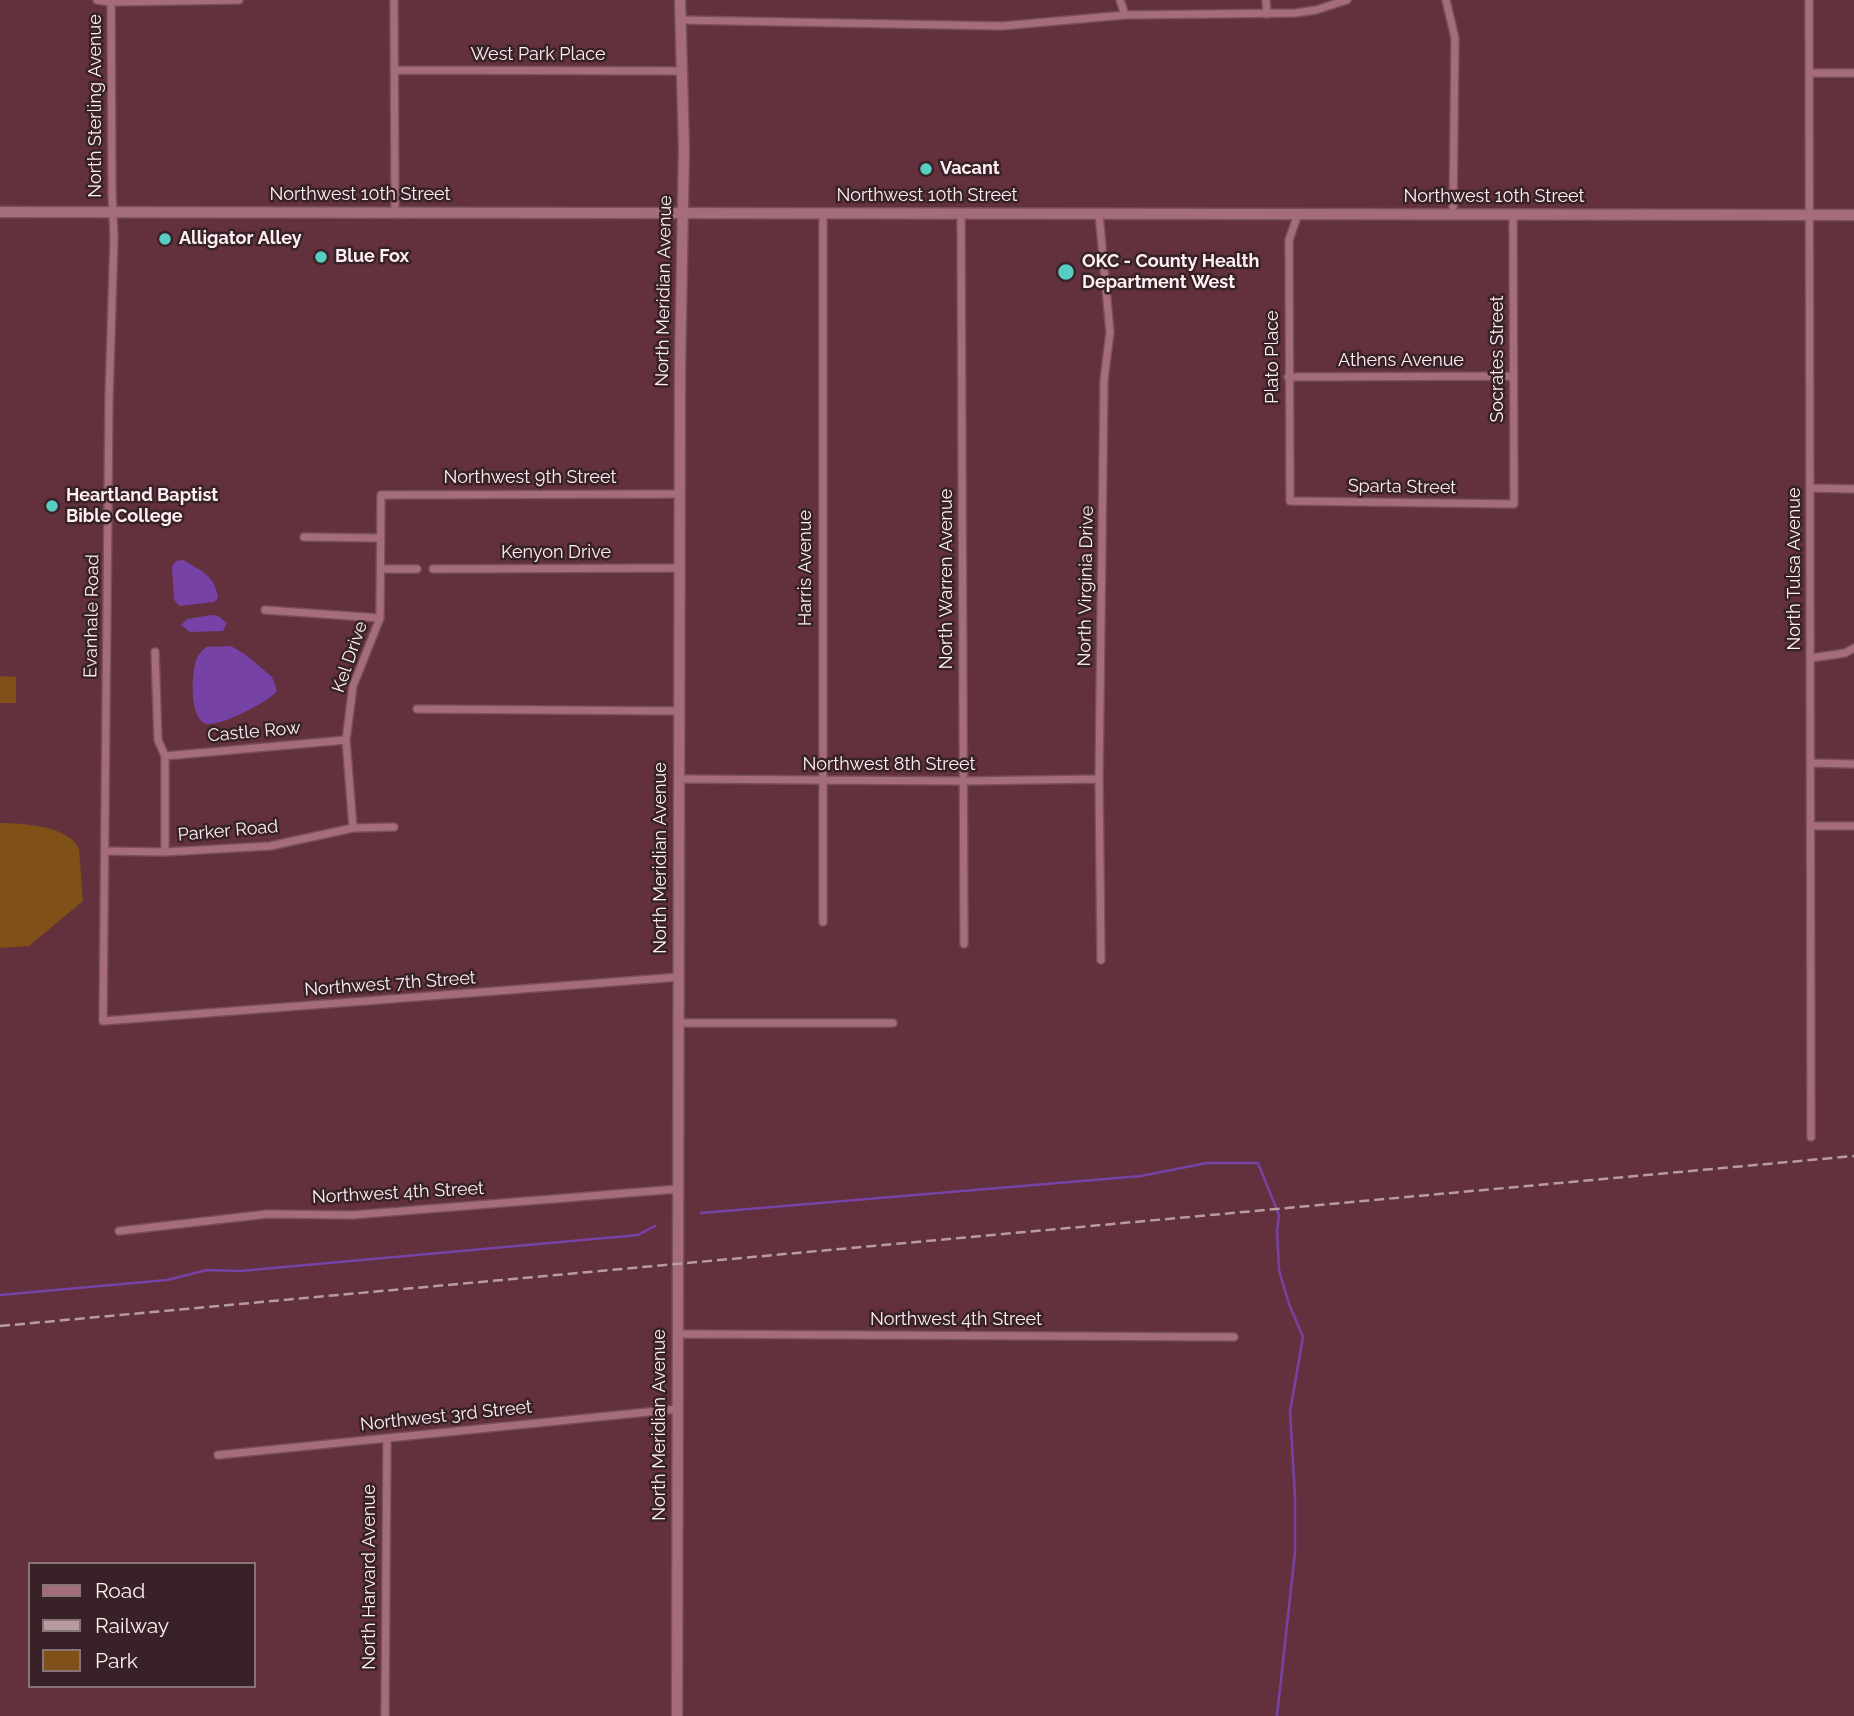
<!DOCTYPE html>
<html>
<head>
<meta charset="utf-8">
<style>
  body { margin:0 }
  #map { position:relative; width:1854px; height:1716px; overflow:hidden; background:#63313d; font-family:Raleway,sans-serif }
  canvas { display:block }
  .legend { position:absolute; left:28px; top:1562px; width:228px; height:126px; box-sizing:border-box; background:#392227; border:2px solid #877478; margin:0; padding:9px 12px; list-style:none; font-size:21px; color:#fdf0f2 }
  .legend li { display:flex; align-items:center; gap:14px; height:35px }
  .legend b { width:35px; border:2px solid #877478 }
</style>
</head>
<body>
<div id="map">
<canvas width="1854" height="1716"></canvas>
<ul class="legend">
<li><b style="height:9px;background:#a56d79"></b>Road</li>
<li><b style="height:9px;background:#b89ba1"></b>Railway</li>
<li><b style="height:19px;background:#7f5017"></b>Park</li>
</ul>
</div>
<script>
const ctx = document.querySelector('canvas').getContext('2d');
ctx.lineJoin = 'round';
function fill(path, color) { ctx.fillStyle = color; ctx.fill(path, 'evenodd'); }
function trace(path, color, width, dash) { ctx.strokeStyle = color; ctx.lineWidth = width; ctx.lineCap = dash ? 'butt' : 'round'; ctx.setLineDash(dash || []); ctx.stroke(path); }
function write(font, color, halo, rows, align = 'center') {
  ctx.font = font + ' Raleway,sans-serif'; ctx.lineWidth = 5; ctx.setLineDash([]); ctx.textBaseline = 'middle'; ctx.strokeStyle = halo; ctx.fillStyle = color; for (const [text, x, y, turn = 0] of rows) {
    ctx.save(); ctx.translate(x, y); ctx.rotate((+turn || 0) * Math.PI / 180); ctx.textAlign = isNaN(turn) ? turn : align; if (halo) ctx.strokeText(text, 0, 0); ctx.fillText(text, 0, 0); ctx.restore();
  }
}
fill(new Path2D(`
  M0 676 16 677V703H0Z
  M0 823C22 823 70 826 79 849L83 901 29 946 0 948Z`), '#7f5017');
fill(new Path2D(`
  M183 560C200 570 215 575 218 598L214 602 180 606 174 600 172 566 176 561Z
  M211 615 218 616 227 623 223 631 190 632 181 625 187 619Z
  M231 646 246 655 272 677 277 691C270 701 215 730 204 723 189 715 191 669 198 656 199 654 204 649 206 647Z`), '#7742a5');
trace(new Path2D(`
  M701 1213 1141 1176 1207 1163H1258L1279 1215 1277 1231 1279 1270 1289 1304 1303 1337 1290 1412 1295 1496V1552L1277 1716
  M0 1295 167 1280 207 1270 240 1271 638 1235 655 1226`), '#7742a5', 2.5);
const minor = new Path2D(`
  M97 0 111 2 239 0
  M111 0 112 193 114 238 109 398 103 1021 679 977
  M394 0 395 213
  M1120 0 1125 15
  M1266 0 1267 14
  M1446 0 1455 38 1453 214
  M1809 0 1811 1137
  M680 20 1002 26 1125 15 1295 13 1316 10 1347 0
  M394 70 682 71
  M1810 73H1854
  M961 214 964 944
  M1099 214 1110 332 1104 380 1099 779 1101 960
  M1298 214 1289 240 1290 501 1514 504 1513 214
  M1288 377 1514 376
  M1811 488 1854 489
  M304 537 380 538
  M381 569H417
  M433 569 680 568
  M265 610 380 618
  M155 652 158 740 165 756V852
  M1811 658 1845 653 1854 648
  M417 709 679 711
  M165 756 346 740
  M1811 763 1854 764
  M679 779 963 781 1099 779
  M1811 826H1854
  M353 828 346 740 353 686 380 618 381 495 680 494
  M105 851 165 852 270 846 353 828 394 827
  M823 922V214
  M678 1023H893
  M119 1231 268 1214 352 1215 678 1189
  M678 1334 1234 1337
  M218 1455 678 1409
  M385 1716 387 1438`);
const secondary = new Path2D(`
  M0 212 1854 215
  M677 1716 680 367 684 149 680 0`);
trace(minor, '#764f5a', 10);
trace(secondary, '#764f5a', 13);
trace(minor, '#a56d79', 7);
trace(secondary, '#a56d79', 10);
trace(new Path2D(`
  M0 1326 1854 1156`), '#b89ba1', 2.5, [10, 5]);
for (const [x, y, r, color] of [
  [926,169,7,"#57cec2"],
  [165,239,7,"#57cec2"],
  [321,257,7,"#57cec2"],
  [1066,272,9,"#57cec2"],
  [52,506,7,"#57cec2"]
]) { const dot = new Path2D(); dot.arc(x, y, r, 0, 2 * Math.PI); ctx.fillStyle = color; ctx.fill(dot); trace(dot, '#392227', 2.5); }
write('18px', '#fdf0f2', '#392227', [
  ["West Park Place",538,55],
  ["North Sterling Avenue",96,106,-90],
  ["Northwest 10th Street",360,195],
  ["Northwest 10th Street",927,196],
  ["Northwest 10th Street",1494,197],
  ["North Meridian Avenue",664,291,-89],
  ["Plato Place",1273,357,-90],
  ["Socrates Street",1498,359,-90],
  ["Athens Avenue",1401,361],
  ["Northwest 9th Street",530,478],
  ["Sparta Street",1402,487,1],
  ["Kenyon Drive",556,553],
  ["Harris Avenue",806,568,-90],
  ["North Tulsa Avenue",1795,569,-90],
  ["North Warren Avenue",947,579,-90],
  ["North Virginia Drive",1086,586,-89],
  ["Evanhale Road",92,616,-89],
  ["Kel Drive",350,657,-71],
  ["Castle Row",254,732,-5],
  ["Northwest 8th Street",889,765],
  ["Parker Road",228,831,-5],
  ["North Meridian Avenue",661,858,-90],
  ["Northwest 7th Street",390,984,-4],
  ["Northwest 4th Street",398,1193,-3],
  ["Northwest 4th Street",956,1320],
  ["Northwest 3rd Street",446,1416,-6],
  ["North Meridian Avenue",660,1425,-90],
  ["North Harvard Avenue",370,1577,-90]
]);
write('bold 18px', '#fdf0f2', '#392227', [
  ["Vacant",940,169],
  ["Alligator Alley",179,239],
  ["Blue Fox",335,257],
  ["OKC - County Health",1082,262],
  ["Department West",1082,283],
  ["Heartland Baptist",66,496],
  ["Bible College",66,517]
], 'left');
</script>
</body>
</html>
